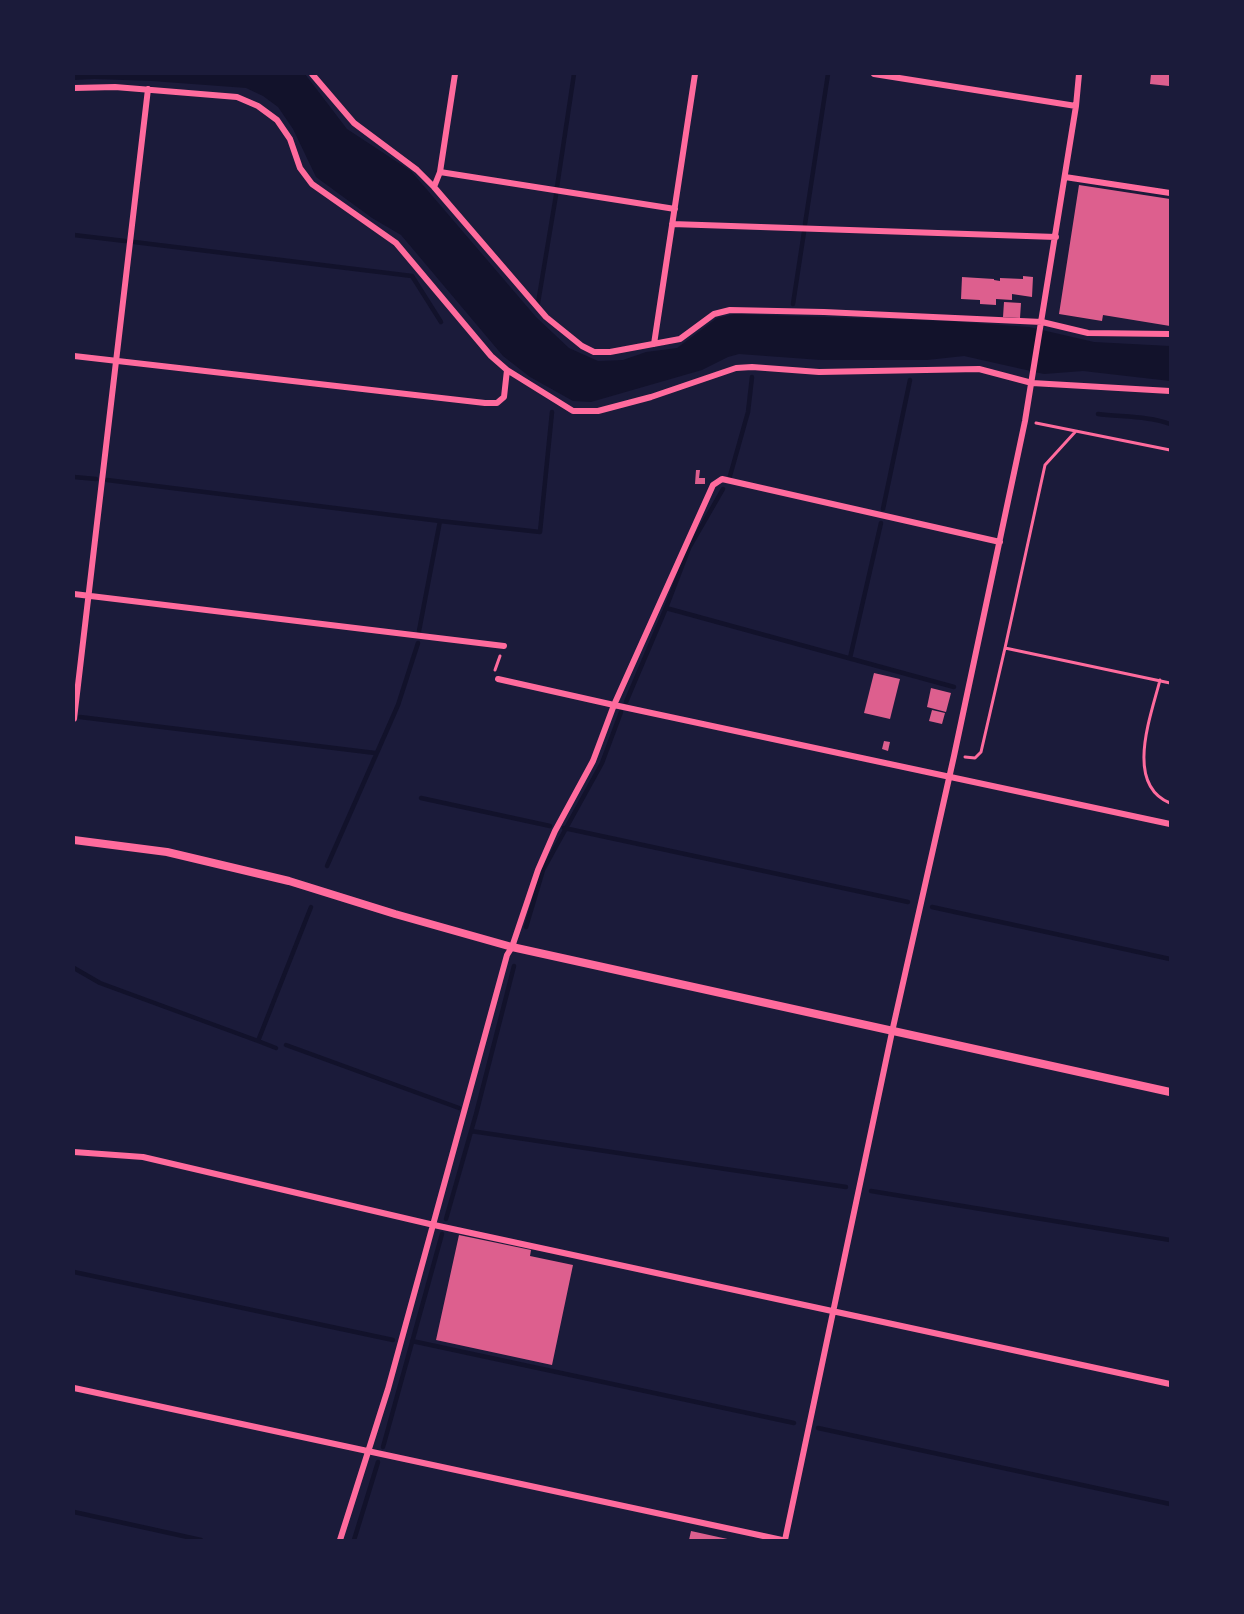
<!DOCTYPE html>
<html>
<head>
<meta charset="utf-8">
<style>
  body { margin:0 }
  #map { position:relative; width:1244px; height:1614px; overflow:hidden; background:#1b1b3a; font-family:Ubuntu,sans-serif }
  canvas { display:block }
  .frame { position:absolute; inset:0; border:75px solid #1b1b3a; pointer-events:none }
</style>
</head>
<body>
<div id="map">
<canvas width="1244" height="1614"></canvas>
<div class="frame"></div>
</div>
<script>
const ctx = document.querySelector('canvas').getContext('2d');
ctx.lineJoin = 'round';
function fill(path, color) { ctx.fillStyle = color; ctx.fill(path, 'evenodd'); }
function trace(path, color, width, dash) { ctx.strokeStyle = color; ctx.lineWidth = width; ctx.lineCap = dash ? 'butt' : 'round'; ctx.setLineDash(dash || []); ctx.stroke(path); }
fill(new Path2D(`
  M74 74H305L347 129 411 171 536 317 569 348 598 361 623 360 646 352 677 348 717 318 734 314 948 321 1029 327 1094 342 1170 346V381L1083 371 1044 374 964 356 927 360H821L739 354 728 357 702 370 591 402 573 401 530 377 503 356 401 235 372 218 316 177 293 129 278 107 263 96 246 88 152 81 95 79 74 80Z`), '#12122b');
trace(new Path2D(`
  M557 187 574 74
  M805 224 828 74
  M74 235 125 241
  M134 242 412 276 441 322
  M538 303 556 195
  M793 304 804 232
  M1098 414C1120 417 1150 416 1170 424
  M730 476 748 412 752 377
  M74 477 96 479
  M107 480 440 521
  M883 509 910 380
  M666 608 954 687
  M419 631 440 521 540 532 552 412
  M850 658 881 523
  M626 702 666 608 689 548 723 489
  M80 717 375 753
  M421 798 550 826
  M564 828 908 902
  M327 866 398 705 418 643
  M932 907 1170 959
  M526 927 543 870 602 763 621 712
  M74 968 100 983 258 1041
  M286 1045 459 1108
  M276 1048 258 1041 311 907
  M471 1131 846 1187
  M871 1191 1170 1240
  M446 1219 476 1114 514 966
  M74 1272 393 1340
  M412 1341 794 1423
  M818 1428 1170 1504
  M383 1447 442 1234
  M74 1512 201 1540
  M354 1540 378 1462`), '#12122b', 4.5);
fill(new Path2D(`
  M1151 74H1170L1169 86 1150 84Z
  M1079 185 1170 199V326L1103 315 1102 321 1059 314Z
  M1023 276 1033 277 1032 297 1012 294V300L996 299V305L980 304V300L961 299 962 277 994 279V280L1000 281V278L1023 279Z
  M1004 302 1021 303 1020 318 1003 317Z
  M696 470H700L699 478H705V484H695Z
  M874 673 900 679 890 719 864 713Z
  M931 688 951 693 946 712 927 707Z
  M932 710 945 713 942 724 929 721Z
  M884 741 890 742 888 751 882 749Z
  M459 1235 531 1250 530 1256 573 1265 552 1365 436 1340Z
  M691 1531 732 1540H689Z`), '#dd5f8e');
trace(new Path2D(`
  M1036 423 1170 450
  M1076 431 1045 465 1005 648 1170 683
  M495 670 500 656
  M1160 680C1151 716 1124 784 1170 803
  M965 757 975 758 981 752 1005 648`), '#ff6b9d', 3);
trace(new Path2D(`
  M312 74 354 123 417 170 434 187 440 172
  M455 74 440 172 675 209
  M874 74 1076 106
  M74 88 115 87 237 97 258 106 277 120 290 139 300 168 312 184 396 243 491 356 507 370 504 397 497 403H485L74 356
  M1065 177 1170 193
  M434 187 546 317 582 346 594 352H610L680 339 714 314 730 310 824 312 1042 322 1088 333 1170 334
  M672 224 1056 237
  M654 344 695 74
  M507 370 573 411H598L651 397 736 368 752 367 819 372 979 369 1032 383 1170 391
  M1000 542 722 479 713 485 614 705 1170 824
  M74 594 504 646
  M74 719 148 89
  M74 1152 143 1157 434 1225 1170 1384
  M74 1388 782 1540
  M340 1540 388 1389 507 955 512 947 538 870 555 831 593 761 614 705 498 679
  M785 1540 892 1032 954 756 1025 421 1076 106 1079 74`), '#ff6b9d', 6);
trace(new Path2D(`
  M74 840 167 852 289 881 395 914 512 947 1170 1092`), '#ff6b9d', 8);
</script>
</body>
</html>
